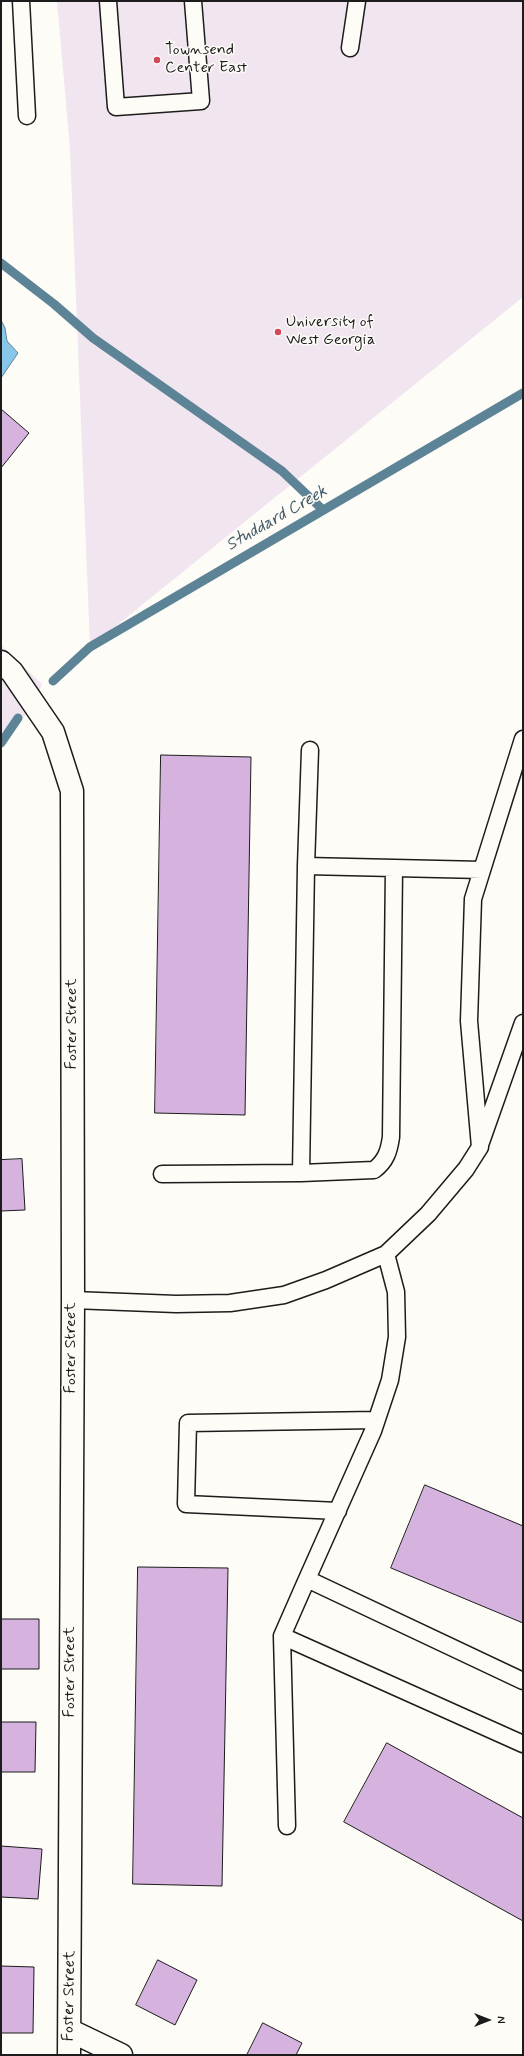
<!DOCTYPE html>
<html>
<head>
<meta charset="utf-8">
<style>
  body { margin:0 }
  #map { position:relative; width:524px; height:2056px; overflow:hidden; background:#fdfcf7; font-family:Mynerve,sans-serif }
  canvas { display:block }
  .frame { position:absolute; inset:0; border:2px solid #1c1c1c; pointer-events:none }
  .north { position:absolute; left:468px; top:2000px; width:40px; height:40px; -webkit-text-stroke:3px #fdfcf7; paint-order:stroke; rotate:90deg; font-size:11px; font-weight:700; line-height:16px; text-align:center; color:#1c1c1c }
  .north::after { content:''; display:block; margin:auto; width:14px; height:18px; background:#1c1c1c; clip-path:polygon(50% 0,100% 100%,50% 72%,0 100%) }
</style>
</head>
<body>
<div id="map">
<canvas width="524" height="2056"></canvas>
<div class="frame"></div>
<div class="north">N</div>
</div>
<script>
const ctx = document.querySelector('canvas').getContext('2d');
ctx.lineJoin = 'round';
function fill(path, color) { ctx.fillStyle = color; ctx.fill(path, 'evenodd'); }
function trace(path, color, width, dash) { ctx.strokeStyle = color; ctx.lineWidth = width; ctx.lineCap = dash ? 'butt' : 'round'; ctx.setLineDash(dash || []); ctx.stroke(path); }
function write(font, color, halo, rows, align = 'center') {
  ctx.font = font + ' Mynerve,sans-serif'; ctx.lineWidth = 3; ctx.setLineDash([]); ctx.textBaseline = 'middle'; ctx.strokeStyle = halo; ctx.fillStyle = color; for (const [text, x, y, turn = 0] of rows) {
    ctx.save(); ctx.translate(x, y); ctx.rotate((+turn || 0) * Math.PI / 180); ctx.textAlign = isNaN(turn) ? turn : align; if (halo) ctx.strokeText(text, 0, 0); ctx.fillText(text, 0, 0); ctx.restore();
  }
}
fill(new Path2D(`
  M57 1H523V297L90 647 70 149Z
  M1 645 42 684 34 704 1 746Z`), '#f1e6f0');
const water = new Path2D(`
  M1 320 5 328 7 341 18 353 1 378Z`);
fill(water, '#89c7e9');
trace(water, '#5d8397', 1);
trace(new Path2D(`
  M1 263 54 304 93 338 282 471 323 510
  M53 681 90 647 523 393
  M1 743 18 718`), '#5d8397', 9);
const building = new Path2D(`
  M1 409 29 433 1 468Z
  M161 755 251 757 245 1115 155 1113Z
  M22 1159 25 1210 1 1211V1160Z
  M425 1485 523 1526V1623L391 1568Z
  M138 1567 228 1568 222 1886 133 1884Z
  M1 1619H39V1669H1Z
  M1 1722H36L35 1772H1Z
  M387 1743 523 1818V1921L344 1822Z
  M1 1846 42 1849 38 1899 1 1897Z
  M158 1960 197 1980 175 2025 136 2005Z
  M1 1966 34 1967 33 2033H1Z
  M263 2023 302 2043 296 2055H247Z`);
fill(building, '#d5b3de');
trace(building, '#1c1c1c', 1);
const service = new Path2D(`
  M21 1 27 116
  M108 1 116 107 201 101 193 1
  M350 48 357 1
  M523 739 473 899 469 1021 480 1147 466 1169 428 1214 386 1254 396 1292 397 1337 390 1380 373 1431 307 1579 523 1681
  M306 866 482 870
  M481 1142 523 1023
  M301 1173 374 1170C386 1161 389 1151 391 1137L394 868
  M162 1174 301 1173 306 866 310 750
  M73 1300 176 1304 230 1303 284 1295 326 1280 386 1254
  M338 1511 186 1504 188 1423 376 1420
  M282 1636 523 1744
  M287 1826 282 1636 307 1579`);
const minor = new Path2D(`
  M1 662 12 672 53 732 72 791 73 1300 69 2055
  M71 2031 121 2055`);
trace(service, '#1c1c1c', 19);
trace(minor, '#1c1c1c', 25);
trace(service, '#fdfcf7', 16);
trace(minor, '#fdfcf7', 22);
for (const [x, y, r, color] of [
  [157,60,4,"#d1495b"],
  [278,332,4,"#d1495b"]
]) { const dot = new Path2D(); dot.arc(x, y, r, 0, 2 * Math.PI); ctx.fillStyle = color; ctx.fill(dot); trace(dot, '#fdfcf7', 1.5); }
write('16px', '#1c1c1c', '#fdfcf7', [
  ["Townsend",165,51],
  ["Center East",165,69],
  ["University of",286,323],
  ["West Georgia",286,341]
], 'left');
write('16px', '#1c1c1c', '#fdfcf7', [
  ["Foster Street",73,1024,-90],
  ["Foster Street",72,1348,-90],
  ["Foster Street",71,1672,-90],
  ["Foster Street",70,1996,-89]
]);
write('italic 17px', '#425864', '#fdfcf7', [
  ["Studdard Creek",277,519,-30]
]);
</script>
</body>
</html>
